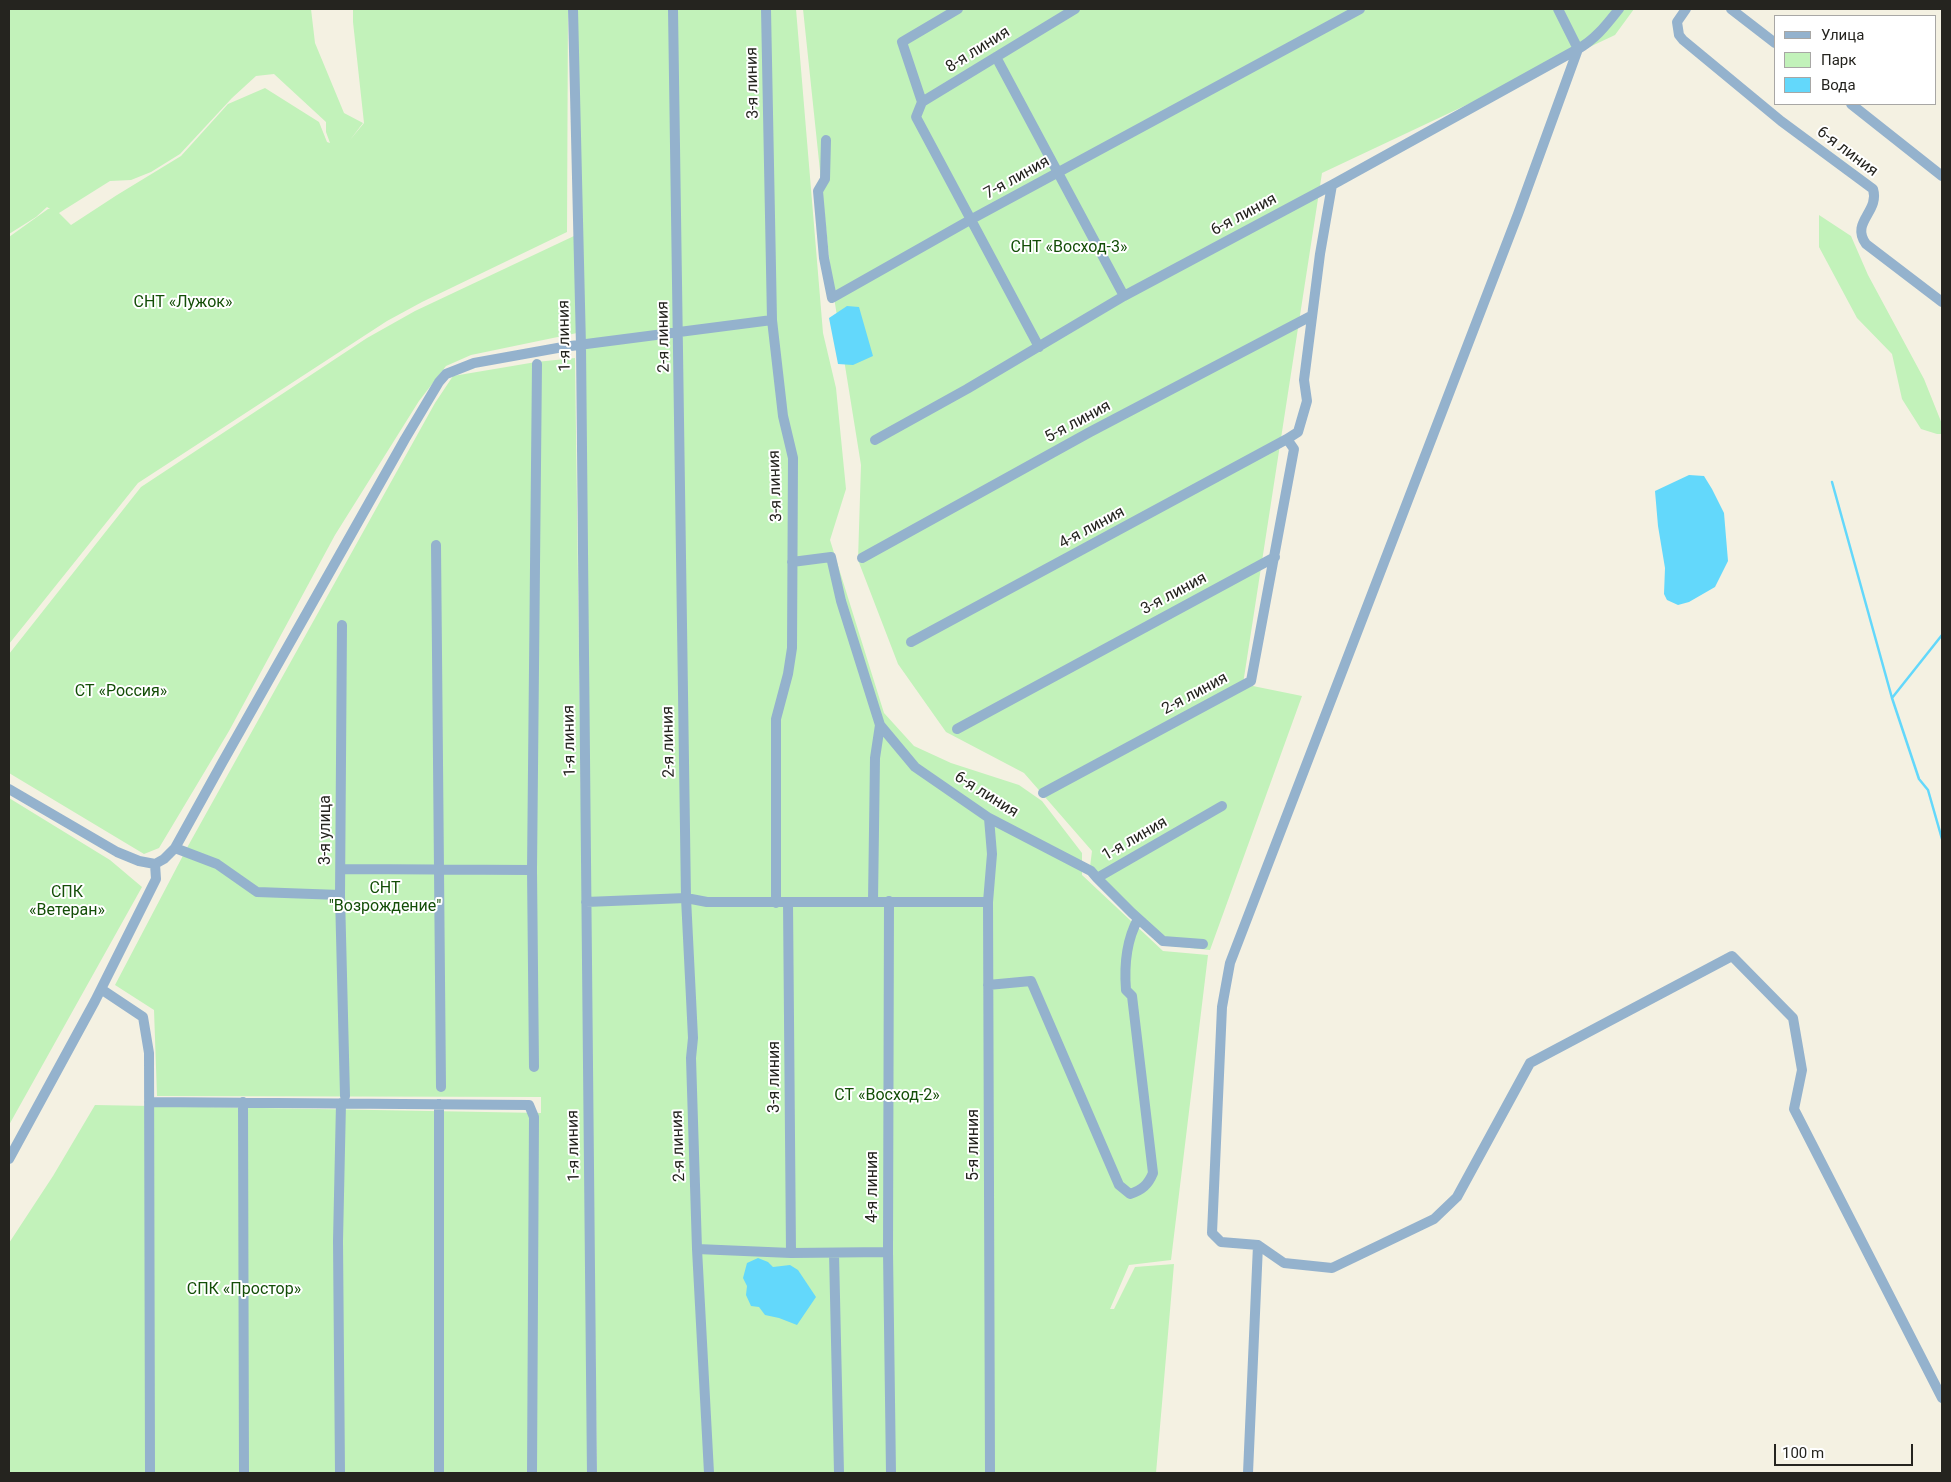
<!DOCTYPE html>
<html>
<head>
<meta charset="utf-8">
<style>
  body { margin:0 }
  #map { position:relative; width:1951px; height:1482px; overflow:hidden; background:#f4f1e2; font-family:Roboto,sans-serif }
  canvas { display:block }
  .frame { position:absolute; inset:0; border:10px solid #25241f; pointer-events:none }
  .legend { position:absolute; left:1774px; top:15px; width:162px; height:90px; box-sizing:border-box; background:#fff; border:1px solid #a8a7a5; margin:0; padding:6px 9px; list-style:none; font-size:15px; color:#25241f }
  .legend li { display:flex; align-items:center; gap:10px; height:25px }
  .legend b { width:25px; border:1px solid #a8a7a5 }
  .scale { position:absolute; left:1774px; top:1444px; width:139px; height:22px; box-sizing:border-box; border:2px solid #25241f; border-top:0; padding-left:6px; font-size:15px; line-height:18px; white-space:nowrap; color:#25241f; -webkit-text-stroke:4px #fff; paint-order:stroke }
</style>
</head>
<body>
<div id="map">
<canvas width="1951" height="1482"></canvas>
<div class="frame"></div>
<ul class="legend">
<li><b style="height:6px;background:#94b2cd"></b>Улица</li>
<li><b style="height:14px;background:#c2f2ba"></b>Парк</li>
<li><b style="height:14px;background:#63d8fb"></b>Вода</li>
</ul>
<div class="scale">100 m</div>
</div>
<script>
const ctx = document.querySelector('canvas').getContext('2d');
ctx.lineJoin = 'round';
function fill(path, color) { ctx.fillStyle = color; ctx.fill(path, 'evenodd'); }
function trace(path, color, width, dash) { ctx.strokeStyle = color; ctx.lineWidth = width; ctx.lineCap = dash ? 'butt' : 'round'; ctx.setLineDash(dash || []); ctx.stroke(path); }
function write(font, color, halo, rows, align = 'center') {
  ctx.font = font + ' Roboto,sans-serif'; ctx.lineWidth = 4; ctx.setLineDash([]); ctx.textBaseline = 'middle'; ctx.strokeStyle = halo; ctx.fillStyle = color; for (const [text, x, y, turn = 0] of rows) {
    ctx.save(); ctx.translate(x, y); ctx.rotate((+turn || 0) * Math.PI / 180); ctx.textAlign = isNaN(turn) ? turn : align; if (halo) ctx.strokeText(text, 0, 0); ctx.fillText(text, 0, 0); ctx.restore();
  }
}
fill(new Path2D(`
  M9 9H311L315 43 344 113 363 123 350 140 364 123 353 22V9H568L567 232 422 302 387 321 138 483 9 644V237L48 209H50L47 207 36 217 9 234ZM274 74 326 122V132L330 143 327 142 319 122 265 88 228 104 181 156 117 195 71 225 59 213 110 181 131 180 151 172 180 154 232 98 256 76Z
  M576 9H796L823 333 836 388 846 489 830 540 884 713 914 746 951 763 1019 785 1042 801 1082 853V875L1163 951 1208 955 1171 1260 1129 1265 1110 1309H1114L1135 1267 1174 1264 1156 1473H597Z
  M803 9H1634L1615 35 1322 173 1243 684 1302 696 1210 950 1160 945 1089 875 1092 851 1024 773 946 732 898 664 858 560 861 465 832 285Z
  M1819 215 1851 236 1868 275 1924 379 1942 424V434H1937L1921 429 1902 399 1892 354 1857 318 1819 247Z
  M574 236 577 333 471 355 446 366 419 401 335 535 229 731 159 848 144 854 9 773V654L141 487 367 338 415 311Z
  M575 358 590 1473H9V1243L53 1176 95 1105 541 1113V1097L157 1096 154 1010 115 985 188 846 435 403 453 376 536 362Z
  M9 798 110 860 142 887 9 1125Z`), '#c2f2ba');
fill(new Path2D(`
  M847 306 859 307 873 356 853 365 838 364 829 318Z
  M1689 475 1704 476 1712 489 1724 513 1728 561 1715 587 1689 602 1678 605 1667 600 1664 594 1665 568 1658 526 1655 491Z
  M758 1258 768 1262 773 1267 790 1265 798 1270 816 1297 797 1325 779 1318 765 1315 759 1307 751 1306 746 1295 747 1286 743 1278 747 1263Z`), '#63d8fb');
trace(new Path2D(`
  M1832 482 1892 698 1919 779 1928 790 1942 839
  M1892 698 1942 635`), '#63d8fb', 2.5);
trace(new Path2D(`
  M573 9 581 346 592 1473
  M673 9 686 898 693 1038 691 1058 697 1249 709 1473
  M766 9 772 320 783 416 793 458 792 648 788 674 776 719V903
  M958 9 902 42 922 102 916 117 1039 347
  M1558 9 1578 49 1518 214 1230 963 1222 1007 1212 1233 1221 1242 1258 1245 1284 1263 1332 1268 1434 1219 1457 1197 1530 1063 1732 956 1793 1018 1802 1070 1794 1109 1942 1398
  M1686 9 1677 22 1679 35 1683 40 1781 121 1873 189C1880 212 1850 222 1866 244L1942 302
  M1731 9 1775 43
  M996 57 1124 296
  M922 102 1075 9
  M1851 104 1942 176
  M826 140 825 179 818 191 824 258 832 298 970 220 1360 9
  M875 440 967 389 1124 296 1332 185 1578 49C1596 39 1607 24 1619 9
  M436 545 441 1087
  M862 558 1090 432 1311 316
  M792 562 831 557 841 601 880 725 875 758 873 901
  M342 625 340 895 345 1096
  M911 642 1287 439
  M880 725 915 767 989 818 1091 871 1097 878
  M957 729 1275 557
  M9 789 117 852 139 861 155 864 164 859 175 848 222 763 405 439 439 382 446 374 474 363 563 347 772 320
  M1043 793 1251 681 1294 449 1287 439 1298 432 1307 401 1304 380 1320 254 1332 185
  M989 818 992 854 988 902 990 1473
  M175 848 217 864 257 892 340 895
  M341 869 532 870
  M889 901 888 1252 891 1473
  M586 902 686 898 707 902H988
  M788 902 791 1253
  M1203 944 1163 941 1132 913 1097 878 1222 806
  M988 985 1031 981 1119 1185 1130 1194C1142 1190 1148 1185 1153 1173L1132 996 1126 990C1124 965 1126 941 1138 919
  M101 989 143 1017 149 1053 150 1473
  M534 1067 532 870 537 364
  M149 1102 529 1105 534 1117 532 1473
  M243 1102 244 1473
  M439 1104V1473
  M9 1159 95 1001 156 879 155 864
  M697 1249 791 1253 888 1252
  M834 1253 839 1473
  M340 1473 338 1241 341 1103
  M1248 1473 1258 1245`), '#94b2cd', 10);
write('16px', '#25241f', '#fff', [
  ["8-я линия",978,50,-32],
  ["3-я линия",753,83,-91],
  ["6-я линия",1847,152,37],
  ["7-я линия",1017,178,-29],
  ["6-я линия",1244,215,-28],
  ["1-я линия",565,336,-91],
  ["2-я линия",664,337,-91],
  ["5-я линия",1078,422,-28],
  ["3-я линия",776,486,-92],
  ["4-я линия",1092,528,-28],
  ["3-я линия",1174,594,-28],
  ["2-я линия",1195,694,-28],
  ["1-я линия",570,741,-91],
  ["2-я линия",669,742,-91],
  ["6-я линия",986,795,32],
  ["3-я улица",326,830,-90],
  ["1-я линия",1135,839,-30],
  ["3-я линия",775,1077,-90],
  ["5-я линия",974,1145,-90],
  ["1-я линия",574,1146,-91],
  ["2-я линия",679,1146,-92],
  ["4-я линия",873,1187,-90]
]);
write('16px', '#134e07', '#fff', [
  ["СНТ «Восход-3»",1069,248],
  ["СНТ «Лужок»",183,303],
  ["СТ «Россия»",121,692],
  ["СНТ",385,889],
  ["\"Возрождение\"",385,907],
  ["СПК",67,893],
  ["«Ветеран»",67,911],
  ["СТ «Восход-2»",887,1096],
  ["СПК «Простор»",244,1290]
]);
</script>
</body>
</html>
